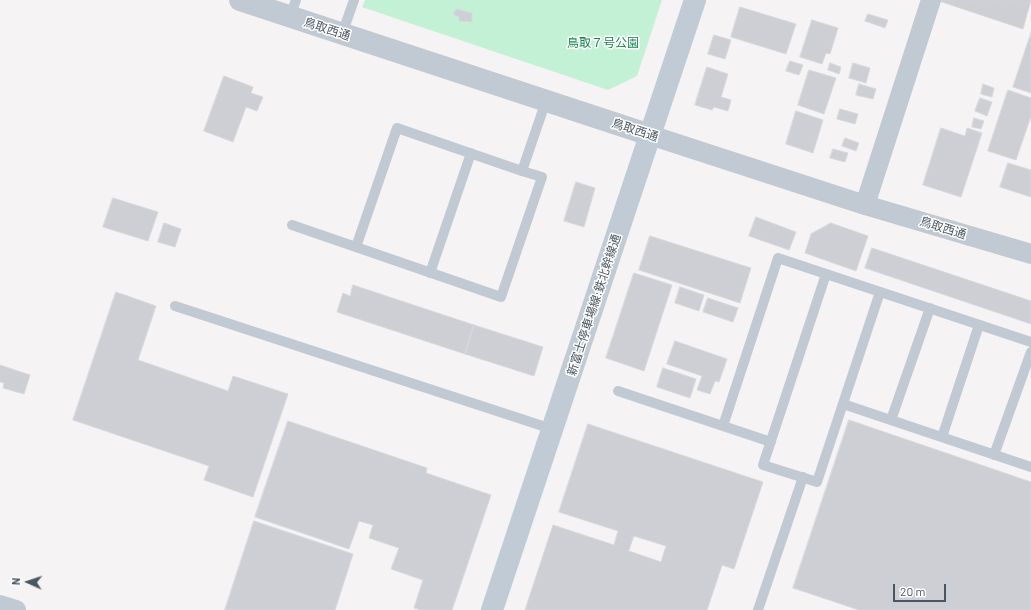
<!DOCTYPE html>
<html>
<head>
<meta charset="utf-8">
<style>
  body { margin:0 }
  #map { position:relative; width:1031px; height:610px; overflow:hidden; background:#f5f3f3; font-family:Barlow,sans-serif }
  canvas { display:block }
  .north { position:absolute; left:8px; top:562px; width:40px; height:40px; -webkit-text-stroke:3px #fff; paint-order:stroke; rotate:273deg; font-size:11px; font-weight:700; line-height:16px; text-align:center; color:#4a5661 }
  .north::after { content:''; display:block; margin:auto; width:14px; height:18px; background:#4a5661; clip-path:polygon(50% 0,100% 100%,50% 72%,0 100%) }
  .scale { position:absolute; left:893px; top:584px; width:53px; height:18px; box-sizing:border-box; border:2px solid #4a5661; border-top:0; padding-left:5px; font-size:12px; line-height:14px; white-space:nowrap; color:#4a5661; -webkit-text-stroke:3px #fff; paint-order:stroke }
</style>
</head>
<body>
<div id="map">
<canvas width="1031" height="610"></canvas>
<div class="north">N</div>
<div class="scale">20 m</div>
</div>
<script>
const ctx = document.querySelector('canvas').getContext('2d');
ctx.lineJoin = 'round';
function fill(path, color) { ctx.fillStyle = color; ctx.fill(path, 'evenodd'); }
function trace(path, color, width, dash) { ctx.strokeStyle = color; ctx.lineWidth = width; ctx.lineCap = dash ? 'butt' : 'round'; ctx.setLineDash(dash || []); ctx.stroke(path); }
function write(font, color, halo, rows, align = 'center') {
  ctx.font = font + ' Barlow,"Noto Sans JP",sans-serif'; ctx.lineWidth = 3; ctx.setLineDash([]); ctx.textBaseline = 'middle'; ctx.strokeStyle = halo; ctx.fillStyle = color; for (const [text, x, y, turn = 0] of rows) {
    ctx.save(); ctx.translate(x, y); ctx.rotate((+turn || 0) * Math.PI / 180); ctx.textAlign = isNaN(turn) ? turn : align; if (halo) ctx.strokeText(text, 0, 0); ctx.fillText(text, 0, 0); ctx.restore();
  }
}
fill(new Path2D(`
  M365 0H662L637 76 608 90 362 7Z`), '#c3f1d5');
const building = new Path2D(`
  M1031 0 1023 29 939 1 940 0Z
  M740 7 796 24 786 54 731 37Z
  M457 9 472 13V22L459 21V17L453 14Z
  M868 14 888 20 885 28 865 21Z
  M812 20 838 28 830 54 826 53 822 64 800 57Z
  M1031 33V93L1013 87Z
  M714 35 731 40 725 59 708 54Z
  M790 61 803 65 799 75 786 71Z
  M830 63 841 67 839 74 828 70Z
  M853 63 870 68 866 83 849 78Z
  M707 67 728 74 721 97 731 100 728 111 714 107 712 110 695 105Z
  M809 70 836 78 824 114 798 105Z
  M224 76 253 87 251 93 263 97 257 111 246 107 233 142 204 131Z
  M859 84 876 89 873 99 856 95Z
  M983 84 994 88 992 97 981 94Z
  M1008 90 1031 98V116L1016 160 988 151Z
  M980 98 992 102 987 116 975 111Z
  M840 109 858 114 855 124 837 119Z
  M796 111 823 120 813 153 786 144Z
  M974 118 984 121 981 129 972 127Z
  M941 128 965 136 967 128 982 133 961 197 923 185Z
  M845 138 859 143 856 151 842 146Z
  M833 149 848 153 845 162 830 158Z
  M1008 163 1031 170V197L1000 187Z
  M576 182 595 188 584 227 564 221Z
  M113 198 158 212 148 241 103 227Z
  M756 217 796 232 789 250 749 236Z
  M164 223 181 229 175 247 158 242Z
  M831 223 868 236 856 271 805 253 811 234Z
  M650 236 751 268 740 303 639 270Z
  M872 248 1031 301V324L865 268Z
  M634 273 672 285 644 371 606 358Z
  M353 285 474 325 465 354 337 312 343 293 350 296Z
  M680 287 704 295 699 311 675 303Z
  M116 292 156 306 138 360 228 391 233 376 288 394 253 497 204 480 209 466 73 420Z
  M708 298 738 308 733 322 703 312Z
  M474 325 543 347 534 376 465 354Z
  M675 341 727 359 719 382 715 381 710 394 697 390 702 376 667 364Z
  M0 365 30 375 24 394 3 388 4 383 0 382Z
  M663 368 696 379 690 398 657 387Z
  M849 420 1031 482V610H859L793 588Z
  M288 421 427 468 426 473 491 495 452 610H421L414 608 423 580 391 569 399 548 369 538 373 525 359 521 349 549 255 517Z
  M588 424 763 482 734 569 722 565 707 610H525L553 525 614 545 618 531 559 512ZM634 536 666 546 661 562 629 551Z
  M254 521 353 554 335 610H225Z`);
fill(building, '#cdcfd5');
trace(building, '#d7d9de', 1);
trace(new Path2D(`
  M290 16 296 0
  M342 34 354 0
  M292 225 501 297 542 177 522 171
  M356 247 397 128 522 171 546 101
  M430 273 471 153
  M826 274 763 465 817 482 880 292
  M175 306 552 429
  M618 391 723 426 778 258 1031 342
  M843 404 1031 467
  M891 420 930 308
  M723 426 771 442
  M942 437 979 325
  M994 455 1031 352
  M758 610 803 477`), '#c1cad2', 10);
trace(new Path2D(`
  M650 135 865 205 1031 254
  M865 205 931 0
  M0 605 16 610`), '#c1cad2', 20);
trace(new Path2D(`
  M240 0 650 135`), '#c1cad2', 22);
trace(new Path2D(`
  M492 610 695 0`), '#c1cbd6', 22);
write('12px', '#4a5661', '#fff', [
  ["鳥取西通",327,29,18],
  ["鳥取西通",635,130,18],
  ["鳥取西通",943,228,17],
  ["新富士停車場線:鉄北幹線通",594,305,-72]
]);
write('12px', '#17864f', '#fff', [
  ["鳥取７号公園",603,43]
]);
</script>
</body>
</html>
